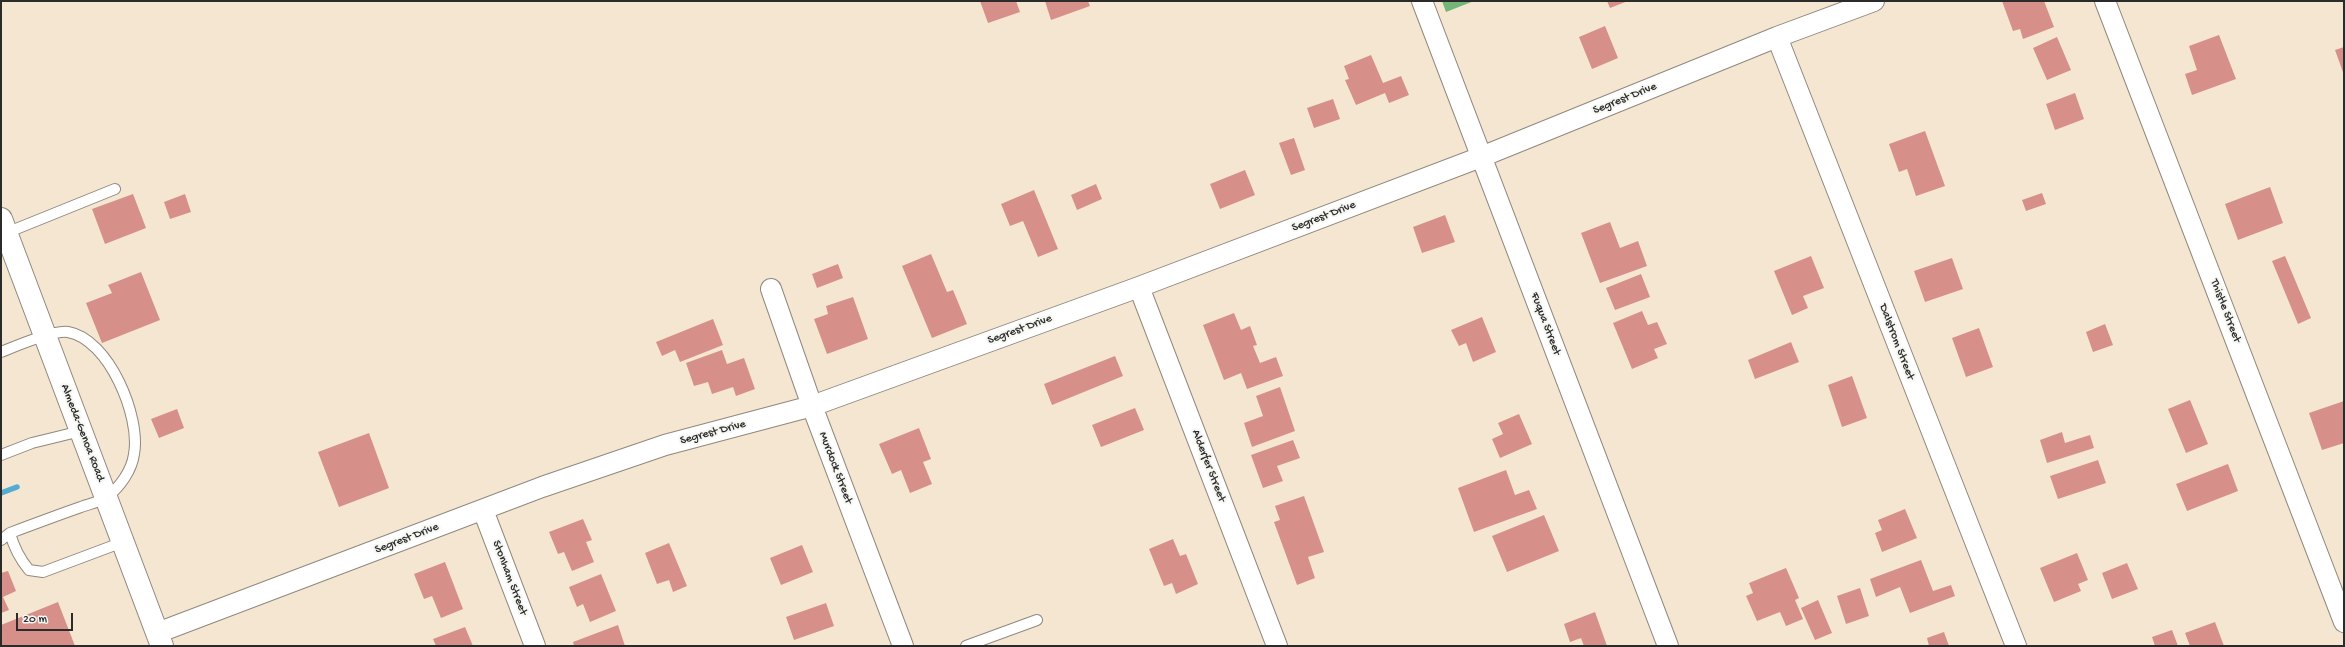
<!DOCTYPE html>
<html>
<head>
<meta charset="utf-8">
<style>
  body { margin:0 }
  #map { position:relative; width:2345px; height:647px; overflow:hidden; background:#f4e6d1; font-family:"Gochi Hand",sans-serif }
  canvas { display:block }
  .frame { position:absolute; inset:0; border:2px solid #2b2b2b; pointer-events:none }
  .scale { position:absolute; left:16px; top:613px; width:57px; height:18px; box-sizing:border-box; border:2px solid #2b2b2b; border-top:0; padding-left:5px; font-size:12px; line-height:14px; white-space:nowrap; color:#2b2b2b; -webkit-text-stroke:3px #f6f6f2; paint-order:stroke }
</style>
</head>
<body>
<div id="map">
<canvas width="2345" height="647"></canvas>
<div class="frame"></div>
<div class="scale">20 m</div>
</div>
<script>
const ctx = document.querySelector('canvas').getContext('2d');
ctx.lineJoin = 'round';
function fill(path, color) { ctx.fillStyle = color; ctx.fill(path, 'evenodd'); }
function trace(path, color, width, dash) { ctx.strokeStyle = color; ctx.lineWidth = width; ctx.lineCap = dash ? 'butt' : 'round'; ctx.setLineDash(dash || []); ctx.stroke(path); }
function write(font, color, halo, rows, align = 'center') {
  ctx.font = font + ' "Gochi Hand",sans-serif'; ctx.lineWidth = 4; ctx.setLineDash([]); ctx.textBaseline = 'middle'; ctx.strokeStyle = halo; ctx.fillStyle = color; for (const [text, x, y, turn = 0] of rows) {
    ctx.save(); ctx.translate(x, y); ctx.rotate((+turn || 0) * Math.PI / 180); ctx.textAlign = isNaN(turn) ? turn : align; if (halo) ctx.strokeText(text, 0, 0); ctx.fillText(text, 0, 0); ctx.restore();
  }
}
fill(new Path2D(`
  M1442 1H1474L1446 12Z`), '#74b678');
trace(new Path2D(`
  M1 493 17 487`), '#55abd1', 5.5);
fill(new Path2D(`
  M980 1H1016L1020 12 988 23Z
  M1045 1H1088L1090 6 1051 20Z
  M1607 1H1628L1610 8Z
  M2002 1H2044L2054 27 2023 39 2020 29 2013 31Z
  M1605 26 1618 58 1592 69 1579 37Z
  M2219 35 2236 79 2192 95 2185 74 2197 70 2189 46Z
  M2057 37 2071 70 2047 80 2033 48Z
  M2344 47V75L2335 50Z
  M1371 55 1383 83 1401 76 1409 95 1389 103 1385 93 1356 105 1345 80 1349 79 1344 66Z
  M2075 93 2084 119 2055 130 2046 104Z
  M1333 99 1340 119 1314 128 1307 108Z
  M1925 131 1945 186 1916 196 1907 169 1899 172 1889 144Z
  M1294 138 1305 170 1291 175 1279 143Z
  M1245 170 1255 195 1220 209 1210 184Z
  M1096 184 1102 199 1077 210 1071 195Z
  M2270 187 2283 223 2238 240 2225 204Z
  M1034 190 1058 249 1038 257 1023 221 1010 226 1001 204Z
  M2042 193 2046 204 2026 211 2022 200Z
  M133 194 146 228 105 244 92 209Z
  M185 194 191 212 170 219 164 202Z
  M1445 215 1455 242 1422 253 1413 227Z
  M1610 222 1620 248 1638 241 1647 266 1600 283 1581 233Z
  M931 254 947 292 953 290 967 324 932 338 902 266Z
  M1811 256 1824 288 1803 296 1808 308 1792 315 1774 271Z
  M2285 256 2311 318 2298 324 2272 261Z
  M1952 258 1963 289 1925 302 1914 271Z
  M838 264 843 278 817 288 812 274Z
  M141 272 160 320 102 343 86 303 112 293 108 285Z
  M1641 274 1650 297 1615 310 1606 288Z
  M853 297 868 339 827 354 814 319 828 314 826 306Z
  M1642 311 1648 325 1657 322 1667 344 1654 349 1658 358 1632 369 1613 323Z
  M1234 313 1241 330 1250 326 1257 345 1253 346 1260 363 1276 357 1283 376 1247 389 1241 373 1224 380 1203 325Z
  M1482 317 1496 352 1473 362 1466 343 1459 346 1451 330Z
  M713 319 723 345 680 362 675 350 662 356 656 342Z
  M2105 324 2113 345 2093 352 2086 332Z
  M1979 328 1993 367 1966 377 1952 338Z
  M1791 342 1799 362 1755 379 1748 360Z
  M722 350 727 364 744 358 755 389 736 396 733 387 712 394 708 382 694 386 686 363Z
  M1115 356 1123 376 1052 405 1044 384Z
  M1852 376 1867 418 1842 427 1828 385Z
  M1280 387 1295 431 1252 447 1244 423 1263 416 1256 396Z
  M2190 400 2208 444 2186 453 2168 409Z
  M2344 401V443L2322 450 2309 413Z
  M1135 408 1144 430 1101 447 1092 425Z
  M177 409 184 428 159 438 151 419Z
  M1519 414 1532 444 1500 458 1492 439 1503 434 1498 423Z
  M919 428 931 459 923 462 932 484 910 493 901 470 892 474 879 444Z
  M2062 432 2065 443 2090 435 2094 448 2047 463 2040 440Z
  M369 433 389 488 339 507 318 452Z
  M1293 440 1300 458 1277 466 1283 481 1263 488 1251 455Z
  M2098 460 2106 483 2058 499 2050 476Z
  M2228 464 2238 491 2187 511 2176 484Z
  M1506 470 1515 495 1529 490 1537 509 1474 532 1458 488Z
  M1304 496 1324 552 1308 557 1315 578 1297 585 1274 522 1280 520 1275 506Z
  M1905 509 1917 538 1882 552 1875 533 1882 530 1878 520Z
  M1544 515 1559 551 1507 572 1492 536Z
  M583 519 592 540 586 542 594 562 572 571 564 552 558 554 549 532Z
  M1173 539 1180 556 1186 554 1198 584 1176 594 1172 583 1164 586 1149 549Z
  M669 543 687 586 673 592 669 580 657 584 645 553Z
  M802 545 813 572 781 585 770 558Z
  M2077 553 2088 580 2078 584 2081 591 2054 602 2040 568Z
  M1921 560 1933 591 1951 585 1955 596 1910 613 1900 587 1876 597 1870 579Z
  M445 562 463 609 441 618 432 596 424 599 414 574Z
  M2127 563 2138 589 2112 599 2102 573Z
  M1786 568 1799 598 1795 600 1803 619 1786 626 1780 612 1757 621 1746 596 1753 593 1749 583Z
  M8 571 16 591 3 597 9 610 1 613V573Z
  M601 574 616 611 590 622 583 604 577 607 569 587Z
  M1860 588 1869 616 1846 624 1837 596Z
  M1818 600 1832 633 1815 640 1801 608Z
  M58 602 75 646H1V625Z
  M826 603 834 626 794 640 786 617Z
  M1595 612 1607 646H1584L1581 638 1570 642 1564 624Z
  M2215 622 2224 646H2190L2185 633Z
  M618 625 625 646H574L573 642Z
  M465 627 473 646H436L433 639Z
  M2172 630 2178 646H2155L2152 637Z
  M1944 632 1949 646H1929L1927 638Z`), '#d69089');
const lane = new Path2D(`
  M6 233 115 189
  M1 352C16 346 53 330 68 332 109 339 141 417 134 454 132 470 120 487 107 497 100 502 89 504 81 507 58 515 34 524 10 533L1 540
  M1 455 32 443 81 431
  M10 533C14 548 19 558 29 570L43 572 123 542
  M966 646 1037 620`);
const street = new Path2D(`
  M1422 1 1668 646
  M2105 1 2344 622
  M1777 37 2016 646
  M1139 287 1277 646
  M771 289 812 406 903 646
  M483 510 535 646
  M157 633 542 487 665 445 812 406 1139 287 1481 157 1777 37 1874 1`);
const secondary = new Path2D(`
  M1 219 162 646`);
trace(lane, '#90887e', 12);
trace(street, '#90887e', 22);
trace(secondary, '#90887e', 24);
trace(lane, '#fff', 10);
trace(street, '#fff', 20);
trace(secondary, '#fff', 22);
write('12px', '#2b2b2b', '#f6f6f2', [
  ["Segrest Drive",1625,99,-22],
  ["Segrest Drive",1324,217,-21],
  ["Thistle Street",2225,311,69],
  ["Fuqua Street",1545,324,69],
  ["Segrest Drive",1020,330,-20],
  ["Dalstrom Street",1896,342,69],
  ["Almeda-Genoa Road",82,433,69],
  ["Segrest Drive",713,433,-15],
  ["Alderfer Street",1208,466,69],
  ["Murdock Street",835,468,69],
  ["Segrest Drive",407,539,-21],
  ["Stonham Street",509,578,69]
]);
</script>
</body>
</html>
